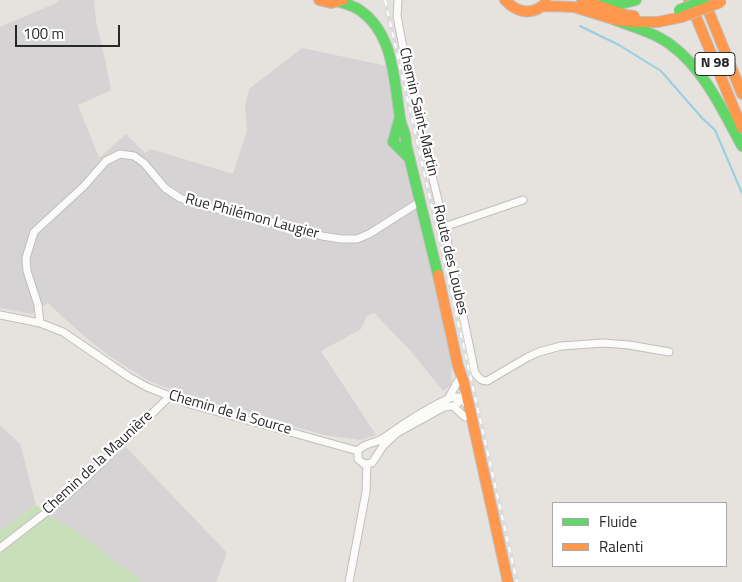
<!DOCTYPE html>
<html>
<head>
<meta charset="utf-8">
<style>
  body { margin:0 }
  #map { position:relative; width:742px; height:582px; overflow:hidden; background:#e6e2de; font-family:"Titillium Web",sans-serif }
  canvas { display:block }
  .legend { position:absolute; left:552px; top:502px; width:175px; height:65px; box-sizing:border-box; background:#fff; border:1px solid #a9a9a9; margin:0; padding:6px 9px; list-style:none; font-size:15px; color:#282828 }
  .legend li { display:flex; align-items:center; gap:10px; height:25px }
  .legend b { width:25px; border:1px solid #a9a9a9 }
  .scale { position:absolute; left:15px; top:25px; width:105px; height:22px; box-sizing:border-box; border:2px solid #282828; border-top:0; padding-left:6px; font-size:15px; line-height:18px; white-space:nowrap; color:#282828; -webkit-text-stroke:4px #fff; paint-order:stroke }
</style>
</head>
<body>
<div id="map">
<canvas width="742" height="582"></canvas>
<ul class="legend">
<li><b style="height:6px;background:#63d668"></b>Fluide</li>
<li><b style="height:6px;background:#ff974d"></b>Ralenti</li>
</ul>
<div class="scale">100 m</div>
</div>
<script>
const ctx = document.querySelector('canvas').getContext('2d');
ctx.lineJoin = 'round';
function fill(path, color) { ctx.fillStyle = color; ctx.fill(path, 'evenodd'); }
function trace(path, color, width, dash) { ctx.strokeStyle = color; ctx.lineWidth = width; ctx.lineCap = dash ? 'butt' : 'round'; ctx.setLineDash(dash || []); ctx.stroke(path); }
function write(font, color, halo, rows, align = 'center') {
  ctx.font = font + ' "Titillium Web",sans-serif'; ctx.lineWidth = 4.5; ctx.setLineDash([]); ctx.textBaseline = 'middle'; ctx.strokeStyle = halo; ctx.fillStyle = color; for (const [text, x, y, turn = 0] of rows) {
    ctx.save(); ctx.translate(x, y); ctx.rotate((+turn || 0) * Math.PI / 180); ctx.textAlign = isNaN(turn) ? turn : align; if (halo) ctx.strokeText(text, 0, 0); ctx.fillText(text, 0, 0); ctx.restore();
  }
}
fill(new Path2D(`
  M59 0H94L96 21 105 59 111 90 78 105 99 158 126 134 145 153 151 149 233 174 247 130 245 107 249 89 302 48 387 66 452 366 451 385 443 391 409 349 374 313 367 316 361 329 321 351 376 435 360 440 324 435 181 394 147 380 108 355 77 330 48 303 32 314 0 308V27L56 3Z
  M0 425 20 444 36 505 0 531Z
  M126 447 227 553 216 582H143L73 529 49 516Z`), '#d6d3d5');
fill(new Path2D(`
  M36 505 49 516 73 529 143 582H0V531Z`), '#c9dfb9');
trace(new Path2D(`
  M580 26 619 45 661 71 702 118 715 130 742 193`), '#97cfe2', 2);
const street = new Path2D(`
  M398 0 397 16 410 84 444 225 475 373C479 378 480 381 487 381L528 357 539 352 561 346 604 343 629 345 669 352
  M444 227 523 200
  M0 315 40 323 63 332 129 377 147 387 190 404 358 451
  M40 323 38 305 27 271 26 258 34 232 84 186 106 161 120 154 134 156 144 163 165 188 180 198 200 205 294 227 322 236 341 239H357L369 234 421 201
  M466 391 458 403 453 406 444 407 397 433 383 446 372 463 364 464 358 459V451C363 443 374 444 382 439 395 430 443 396 457 397 462 398 465 403 469 407
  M448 399 458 381
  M453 406 465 417
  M0 548 53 507 86 478 170 396
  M349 582 366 492 367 464`);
const fast = new Path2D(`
  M340 2C346 4 353 6 358 9 394 32 394 80 400 118 401 127 407 134 406 144L438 275
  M593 3 621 4 636 0
  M615 20C634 27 655 33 671 45 704 69 723 111 742 146
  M399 120 393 142 410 159`);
const slow = new Path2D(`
  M319 0 331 3 343 0
  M505 0C517 13 532 16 546 3
  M582 0 625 15 634 16
  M689 0 742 128
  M704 0 742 94
  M543 6 574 7 616 20 633 22H658L682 17
  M438 275 458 366 464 383 508 582`);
trace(street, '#c0bebf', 9);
trace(fast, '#c0bebf', 12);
trace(slow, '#c0bebf', 12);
trace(street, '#fbfbfa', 7);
trace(fast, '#63d668', 10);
trace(slow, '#ff974d', 10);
const rail = new Path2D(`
  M385 0 517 582`);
trace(rail, '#dddcdd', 4);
trace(rail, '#fff', 2, [5.5]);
const fastBridge = new Path2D(`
  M679 10 705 0`);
const slowBridge = new Path2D(`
  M682 17 721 2`);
trace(fastBridge, '#c0bebf', 12, []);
trace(slowBridge, '#c0bebf', 12, []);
trace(fastBridge, '#63d668', 10);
trace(slowBridge, '#ff974d', 10);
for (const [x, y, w] of [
  [715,64,40]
]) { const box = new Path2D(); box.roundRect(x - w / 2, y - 11.5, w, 23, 4); ctx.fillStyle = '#fff'; ctx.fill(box); trace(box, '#282828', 1); }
write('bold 14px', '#282828', null, [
  ["N 98",715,64]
]);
write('15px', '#282828', '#fff', [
  ["Chemin Saint-Martin",418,112,77],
  ["Rue Philémon Laugier",252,217,15],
  ["Route des Loubes",450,260,77],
  ["Chemin de la Source",230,413,16],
  ["Chemin de la Maunière",98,463,-43]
]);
</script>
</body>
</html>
